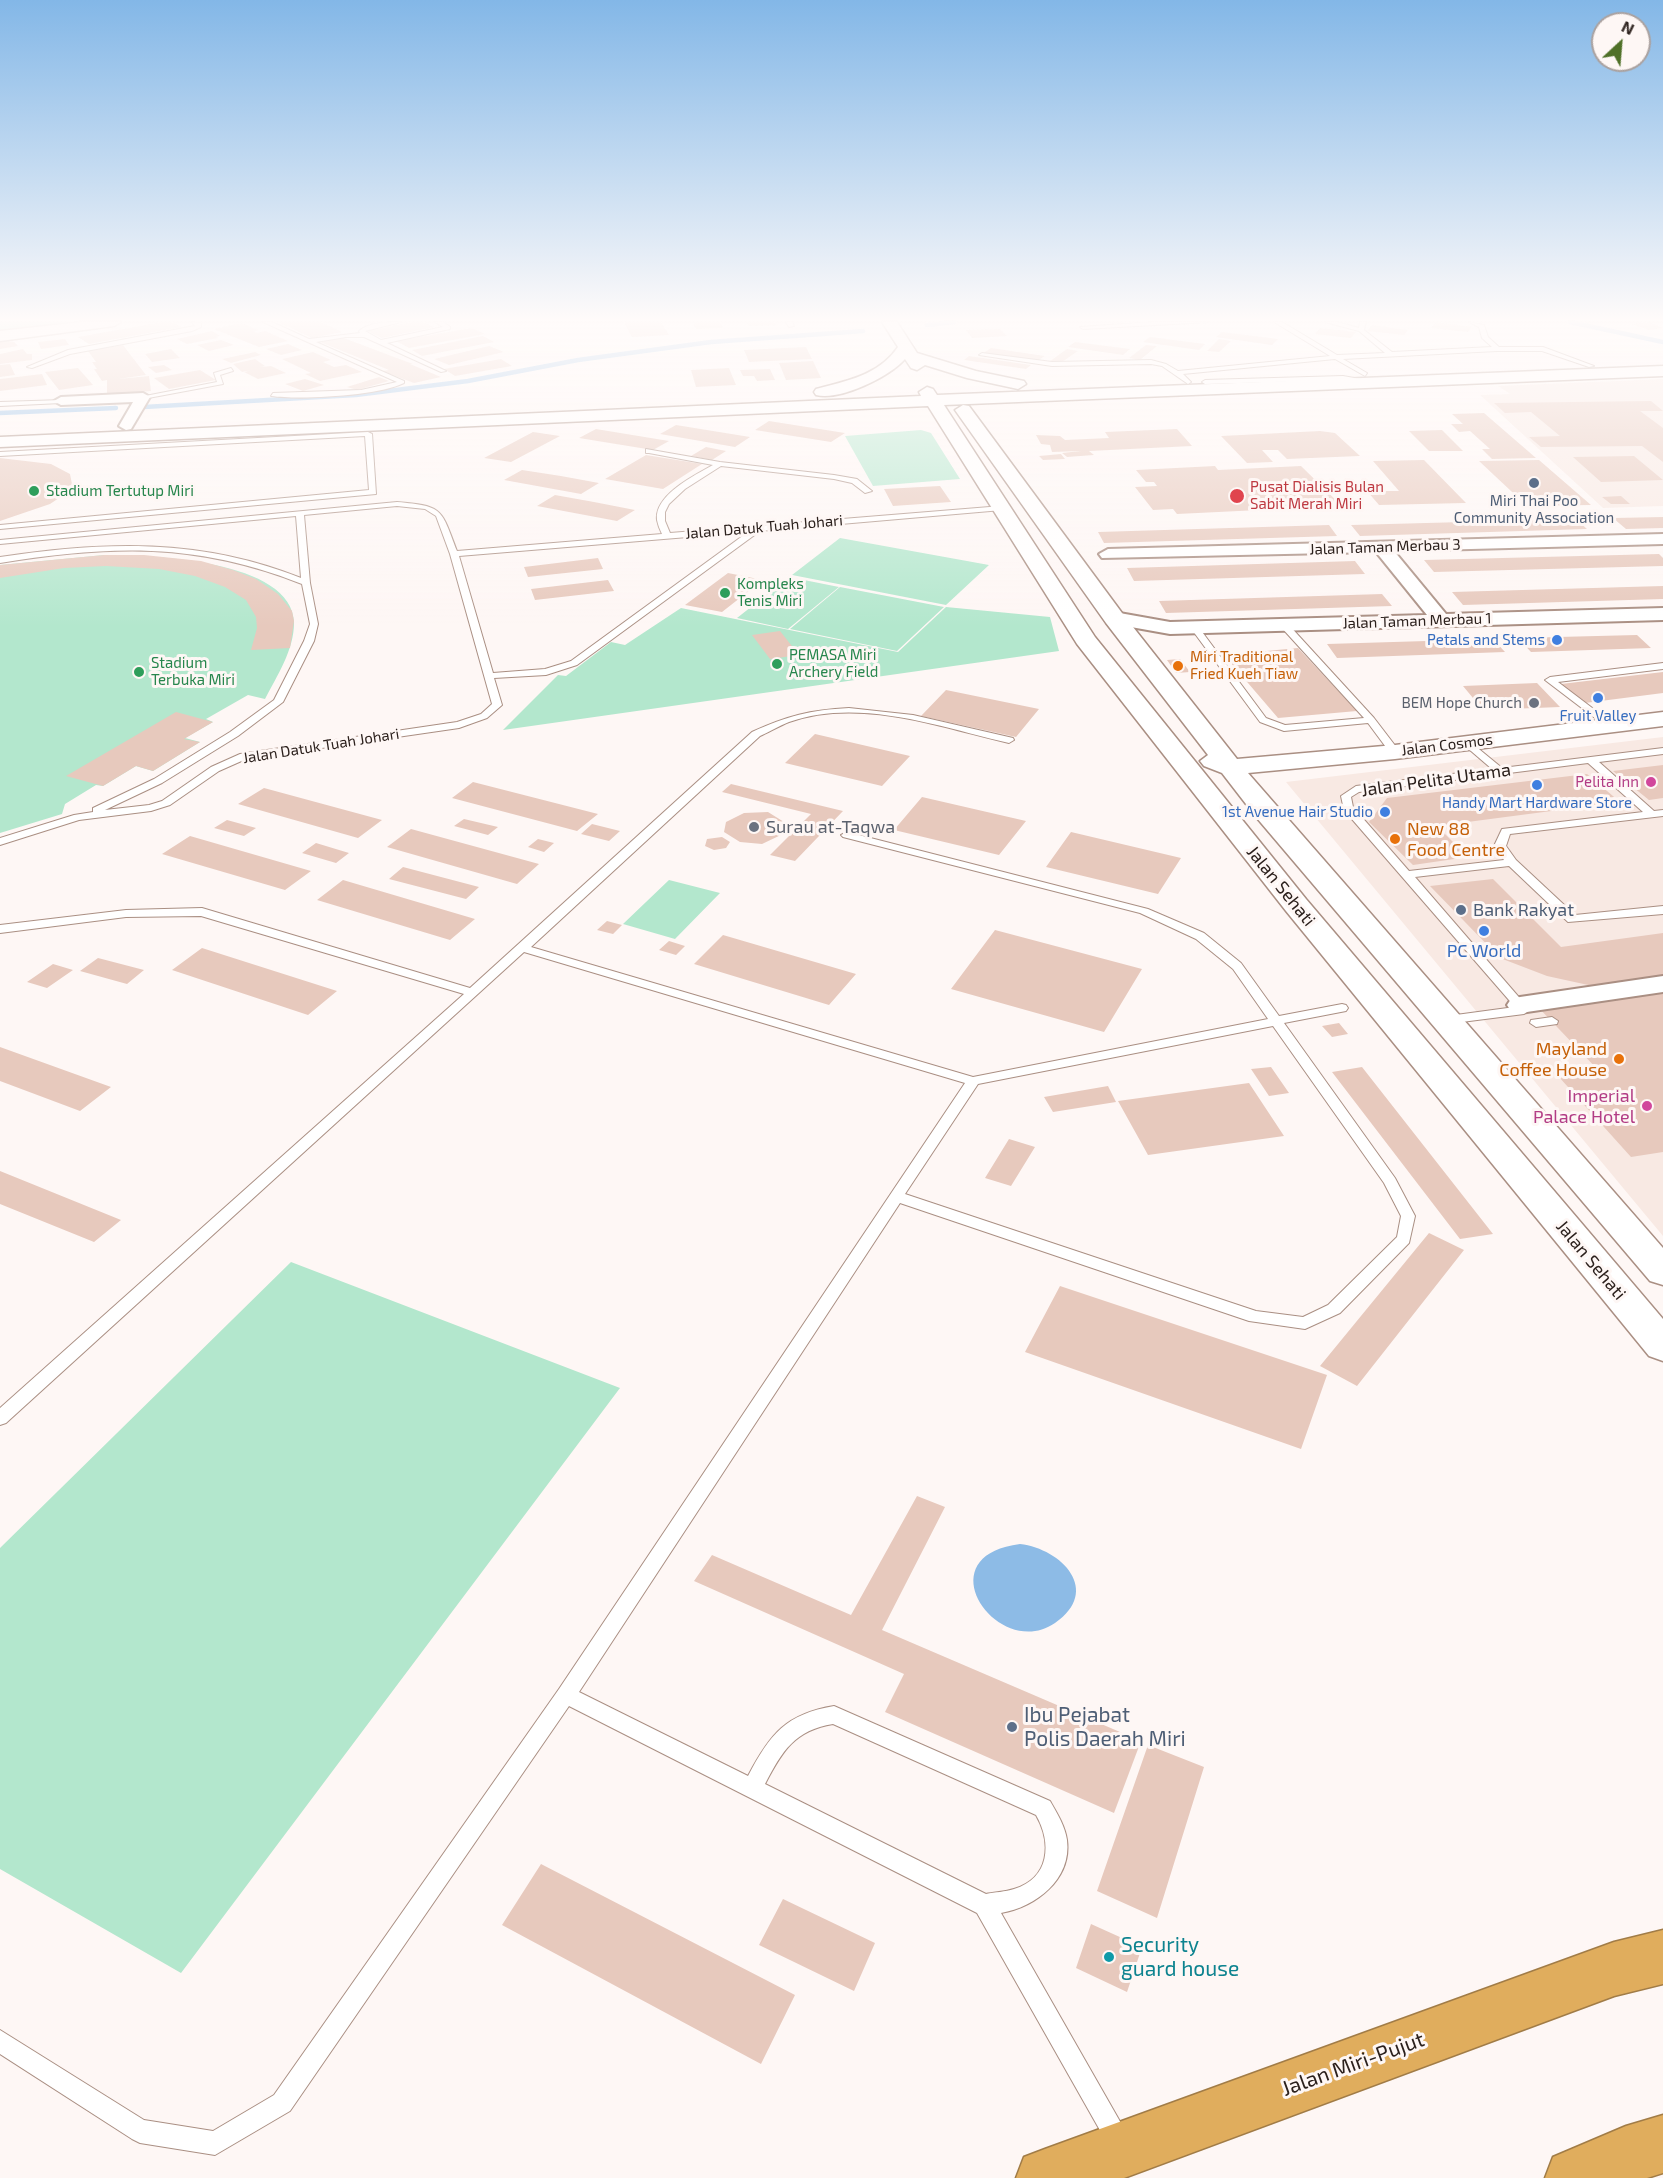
<!DOCTYPE html>
<html>
<head>
<meta charset="utf-8">
<style>
  body { margin:0 }
  #map { position:relative; width:1663px; height:2178px; overflow:hidden; background:#fef7f5; font-family:"Exo 2",sans-serif }
  canvas { display:block }
  .north { position:absolute; left:1591px; top:12px; width:60px; height:60px; box-sizing:border-box; background:#fef7f5; border:2px solid #aaa19f; border-radius:50%; rotate:26deg; font-size:16px; font-weight:700; line-height:24px; text-align:center; color:#2c211d }
  .north::after { content:''; display:block; margin:auto; width:21px; height:27px; background:#4f7028; clip-path:polygon(50% 0,100% 100%,50% 72%,0 100%) }
</style>
</head>
<body>
<div id="map">
<canvas width="1663" height="2178"></canvas>
<div class="north">N</div>
</div>
<script>
const ctx = document.querySelector('canvas').getContext('2d');
ctx.lineJoin = 'round';
function fill(path, color) { ctx.fillStyle = color; ctx.fill(path, 'evenodd'); }
function trace(path, color, width, dash) { ctx.strokeStyle = color; ctx.lineWidth = width; ctx.lineCap = dash ? 'butt' : 'round'; ctx.setLineDash(dash || []); ctx.stroke(path); }
function write(font, color, halo, rows, align = 'center') {
  ctx.font = font + ' "Exo 2",sans-serif'; ctx.lineWidth = 6; ctx.setLineDash([]); ctx.textBaseline = 'middle'; ctx.strokeStyle = halo; ctx.fillStyle = color; for (const [text, x, y, turn = 0] of rows) {
    ctx.save(); ctx.translate(x, y); ctx.rotate((+turn || 0) * Math.PI / 180); ctx.textAlign = isNaN(turn) ? turn : align; if (halo) ctx.strokeText(text, 0, 0); ctx.fillText(text, 0, 0); ctx.restore();
  }
}
fill(new Path2D(`
  M1663 379V506L1603 508 1480 395 1510 394 1498 386Z
  M1663 737V1236L1286 782Z`), '#f8e9e3');
fill(new Path2D(`
  M0 322H92L0 332Z
  M921 430 931 433 960 479 873 486 845 436Z
  M840 538 989 565 946 605 792 575Z
  M104 555C148 555 293 559 294 623 294 650 277 676 265 699L248 695 206 719 213 722 185 738 200 742 153 771 136 766 103 786 96 785 65 804 62 814 0 833V565Z
  M789 577 839 587 788 629 737 618Z
  M840 587 944 607 897 651 790 629Z
  M946 607 1050 617 1059 651 503 730 558 675 566 676 611 642 625 645 681 608 898 652Z
  M669 880 720 893 675 939 623 924Z
  M291 1262 620 1388 181 1973 0 1869V1548Z`), '#b3e7cd');
fill(new Path2D(`
  M1020 1544C1062 1549 1102 1591 1055 1623 999 1662 923 1556 1020 1544Z`), '#8dbbe6');
trace(new Path2D(`
  M1570 322 1663 342
  M927 325 954 322
  M144 407 356 395 468 381 578 360 711 342 863 331
  M0 413 116 408`), '#8dbbe6', 4.5);
fill(new Path2D(`
  M163 322H172L181 327 89 344 78 337Z
  M278 322H321L342 332 312 338Z
  M412 322H423L434 327 382 338 367 331Z
  M624 322H661L669 335 632 337Z
  M693 322H720L723 328 696 329Z
  M747 322H774L776 325 749 326Z
  M1436 322 1472 327 1468 332 1431 328Z
  M1649 322 1663 328 1649 330 1632 324Z
  M242 323 258 330 253 331 257 333 265 331 288 341 259 347 214 329Z
  M1372 325 1408 330 1404 335 1367 331Z
  M472 328 485 334 409 348 396 341Z
  M1320 328 1356 332 1351 338 1315 334Z
  M1000 329 1007 336 972 338 966 330Z
  M212 331 220 336 215 337 218 338 187 344 177 339Z
  M1222 332 1278 339 1272 345 1216 337Z
  M483 336 494 342 422 356 412 350Z
  M341 337 413 364H410L441 377 414 383 382 371 389 370 320 342Z
  M1150 337 1205 344 1199 350 1143 342Z
  M65 339 69 345 41 349 38 342Z
  M1219 339 1231 341 1219 352 1207 351Z
  M0 340 14 342 18 346 0 349Z
  M221 340 234 345 209 351 197 345Z
  M1075 342 1130 349 1123 355 1068 347Z
  M288 344 302 350 281 355 266 349Z
  M123 345 146 375 118 379 149 376 151 391 107 395V380L102 381 94 369H97L92 362H96L88 351Z
  M1146 345 1157 346 1140 360 1129 358Z
  M489 346 504 352 449 365 434 359Z
  M806 347 812 359 749 362 744 350Z
  M991 348 1045 356 1037 361 982 354Z
  M23 349 27 354H32V360L0 364V354Z
  M171 349 180 358 152 362 145 354Z
  M1067 349 1078 351 1062 362 1050 361Z
  M255 352 261 355 231 363 222 359Z
  M313 352 331 360 323 362 334 367 346 365 362 372 320 381 305 374 311 373 282 359Z
  M969 356 1031 365 1026 369 964 360Z
  M255 359 265 366 260 367 271 366 286 373 258 379 244 372 252 370 242 372 233 364Z
  M501 359 512 366 455 376 444 369Z
  M813 361 821 378 786 380 779 363Z
  M10 364 15 375 0 377V365Z
  M164 365 172 370 156 373 148 367Z
  M78 368 93 385 59 390 45 372Z
  M729 368 736 385 696 387 691 370Z
  M770 369 775 380 757 381 754 376H743L740 370Z
  M200 370 216 380 169 389 154 378Z
  M42 374 47 385 0 391V379Z
  M379 377 389 381 357 390 347 387Z
  M305 379 324 385 303 391 285 384Z
  M1651 401 1663 411H1640L1663 428V462L1642 446 1541 447 1529 437 1560 436 1531 412 1505 413 1494 403Z
  M1484 413 1536 458 1492 459 1482 449H1490L1470 431 1459 432 1451 424H1463L1452 414Z
  M769 421 845 433 831 442 755 430Z
  M676 425 750 437 735 447 660 434Z
  M596 429 669 441 653 450 579 438Z
  M1177 429 1192 446 1089 451 1094 455 1067 457 1062 453 1081 451 1052 452 1050 445 1041 444 1036 435 1060 436 1065 440 1109 438 1105 432Z
  M1442 430 1463 451H1429L1409 431Z
  M1320 431 1335 433 1360 456 1287 459 1278 450H1262L1273 462 1247 463 1221 436Z
  M533 432 560 436 511 462 484 458Z
  M706 447 726 451 712 460 691 456Z
  M1061 454 1065 459 1043 460 1039 456Z
  M646 455 702 464 663 489 605 479Z
  M1634 456 1663 480 1601 482 1573 457Z
  M0 458 51 464 70 474 72 484 65 494 50 504 0 521Z
  M1424 460 1466 503 1379 505 1367 491H1399L1373 461Z
  M1539 460 1591 505 1527 506 1479 461Z
  M1215 466 1218 470 1301 466 1342 506 1177 514 1173 509 1153 510 1135 487 1157 486 1154 482H1146L1136 470Z
  M522 470 561 476 599 483 581 494 504 480Z
  M940 486 951 502 893 506 884 489Z
  M555 495 594 502 635 510 617 521 537 506Z
  M1621 496 1630 504H1611L1602 497Z
  M1663 517V528L1626 529 1613 518Z
  M1576 519 1587 529 1360 536 1351 525Z
  M1329 525 1337 536 1104 543 1098 532Z
  M1659 554 1663 558V566L1434 572 1424 560Z
  M104 555H144L201 561 233 570 256 579 278 594 292 611 294 621 290 648 251 650 257 628 256 617 246 600 225 587 195 576 159 569 106 566 64 568 0 578V565Z
  M598 558 603 569 528 577 524 567Z
  M1355 561 1365 574 1134 581 1127 568Z
  M728 573 763 580 722 612 685 605Z
  M608 580 614 591 535 600 531 589Z
  M1663 586V599L1463 605 1452 592Z
  M1382 594 1392 606 1166 613 1159 601Z
  M780 631 799 655 770 659 752 635Z
  M1637 635 1651 648 1531 652 1518 638Z
  M1493 639 1505 652 1337 658 1327 644Z
  M1298 648 1357 711 1278 718 1224 655Z
  M1180 659 1190 672 1176 673 1167 660Z
  M1663 672V693L1585 703 1561 684Z
  M1537 683 1560 707 1483 710 1463 686Z
  M946 690 1039 709 1016 737 921 716Z
  M176 712 213 722 184 739 200 742 153 771 136 766 103 786 66 776Z
  M815 734 910 756 882 786 785 763Z
  M1663 765V798L1649 800 1613 771Z
  M1587 774 1620 802 1437 826 1468 857 1413 865 1369 822 1387 798Z
  M473 782 598 814 577 831 452 798Z
  M731 784 843 811 795 861 770 855 811 814 722 792Z
  M264 788 382 820 358 838 238 804Z
  M922 797 1026 821 999 855 894 830Z
  M768 812 784 822 783 834 762 844 740 842 724 832 726 822 744 813Z
  M464 819 498 827 488 835 454 826Z
  M227 820 256 828 244 836 214 828Z
  M592 824 620 831 609 841 581 834Z
  M411 829 539 864 517 884 387 847Z
  M1071 832 1181 858 1158 894 1046 867Z
  M190 836 311 871 285 890 162 854Z
  M722 837 730 842 726 848 714 850 705 846 707 839Z
  M538 839 554 843 544 852 528 847Z
  M316 843 349 853 336 863 302 853Z
  M403 867 479 887 466 899 389 879Z
  M1493 879 1561 947 1663 933V978L1602 988 1547 976 1500 958 1430 886Z
  M343 880 475 919 450 940 317 900Z
  M607 921 622 925 613 934 597 930Z
  M995 930 1142 969 1104 1032 951 989Z
  M723 935 856 974 829 1005 694 964Z
  M669 941 685 946 676 955 659 950Z
  M202 948 337 991 308 1015 172 970Z
  M98 958 144 970 127 984 80 971Z
  M53 964 73 970 47 988 27 982Z
  M1663 988V1152L1631 1157 1559 1077 1599 1071 1538 1007Z
  M1339 1023 1348 1034 1332 1037 1322 1026Z
  M0 1047 111 1087 80 1111 0 1081Z
  M1271 1067 1289 1093 1269 1096 1251 1069Z
  M1362 1067 1493 1234 1460 1239 1332 1072Z
  M1249 1083 1284 1136 1148 1155 1118 1101Z
  M1108 1086 1116 1102 1053 1112 1044 1097Z
  M1009 1139 1035 1147 1011 1186 985 1178Z
  M0 1171 121 1220 94 1242 0 1204Z
  M1429 1233 1464 1250 1357 1386 1320 1366Z
  M1060 1286 1327 1375 1301 1449 1025 1352Z
  M917 1496 945 1507 882 1630 1141 1741 1114 1813 885 1712 904 1674 694 1581 712 1555 851 1615Z
  M1148 1745 1204 1767 1157 1918 1097 1891Z
  M541 1864 795 1995 761 2064 502 1925Z
  M783 1899 875 1943 854 1991 759 1945Z
  M1091 1924 1142 1947 1127 1992 1076 1968Z`), '#e7c9bd');
const lane = new Path2D(`
  M192 322 201 323V327L192 331 70 354 32 368 27 367 68 350 195 326Z
  M263 322H272L309 339 360 333 359 331C369 322 388 322 401 322L365 331 381 340 443 327 435 322H443L450 327V329L387 343 446 371 441 372 364 337H346L316 342 404 381V383C377 396 301 400 271 396L273 393 361 390 397 382Z
  M786 322H792L794 326 789 327Z
  M1153 322H1209L1083 329 1080 327Z
  M1274 322H1282L1337 355 1385 353 1359 331 1325 322H1337L1359 328 1360 322H1366L1364 330 1392 352 1492 347 1482 338 1479 327 1469 322 1484 325 1488 337 1499 347H1543L1594 366 1589 367 1542 351H1497L1343 359 1367 373 1365 376 1335 359 1183 374 1191 382 1188 384 1162 366 1151 364 1052 366 979 355 982 353 1052 362 1151 360 1166 364 1178 371 1330 356Z
  M231 368 233 371 220 375 223 384 143 399 140 397 217 382 214 373Z
  M1343 376 1371 381 1368 383 1343 380 1205 384 1202 382 1205 380Z
  M63 400 61 403 0 406V402Z
  M368 432 372 434 376 494 0 529V525L369 490 365 436 0 456V452Z
  M646 449 720 462 834 475 857 479 872 491 865 493 852 483 834 479 721 466 685 489 669 504 665 512V521L670 533 1002 506 1006 508 1002 510 760 531 577 665 546 675 494 678 502 705 487 718 459 728 246 759 219 771 170 805 151 811 79 820 0 845V838L74 815 93 812V808L154 779 230 732 274 700 304 641 310 624 302 584C196 542 111 545 0 563V557C105 541 201 538 301 578L296 516 0 544V540L397 502C444 506 441 509 457 551L662 534C660 530 658 525 657 520 654 495 695 475 713 465L649 453H646ZM397 506 425 509 436 516 450 554 492 704 481 714 457 722 240 754 211 767 162 801 149 805 105 810 162 783 238 736 283 702 314 641 318 624 310 583 304 515ZM748 532 571 661 545 669 493 673 459 556Z
  M1284 622 1287 623 1374 718 1400 752 1399 754H1391L1368 723 1284 731 1260 722 1190 627 1197 625 1266 718 1285 725 1364 718 1281 627 1280 625Z
  M1663 663V669L1558 682 1612 723V727L1608 728 1545 680 1550 677Z
  M849 708 913 715 1013 738 1014 740 1009 743C940 727 859 697 789 722 779 726 769 732 760 736L531 947 973 1077 1268 1019 1233 969 1196 939 1140 913 843 837 841 835 847 832 1148 909 1204 933 1241 963 1279 1016 1342 1004 1346 1005 1348 1008 1346 1011 1284 1023 1395 1178 1415 1216 1409 1243 1340 1313 1305 1329 1249 1321 900 1203 579 1692 748 1776C770 1734 786 1714 834 1706L1050 1801C1057 1813 1065 1826 1067 1840 1072 1879 1036 1907 1001 1913L1126 2132 1130 2140 1126 2148 1118 2152 1110 2148 977 1913 569 1706 290 2111 215 2155 140 2143 132 2139 0 2054V2030L144 2120 213 2131 274 2095 559 1689 965 1083 524 952 6 1423 0 1425V1408L464 994 201 916 126 917 0 933V925L126 910 202 908 470 988 752 732C787 716 810 710 849 708ZM1273 1026 1384 1183 1401 1216 1397 1237 1328 1305 1303 1317 1256 1311 905 1194 978 1084ZM833 1724 1036 1815C1052 1843 1050 1878 1014 1889 1005 1892 995 1892 986 1894L765 1784C782 1751 795 1730 833 1724Z
  M1468 740 1502 768 1663 748V754L1599 762 1654 811 1663 810V816L1510 834 1506 846 1516 860 1575 915 1663 906V914L1568 922 1509 866 1415 877 1530 1010 1524 1014 1446 1024 1441 1023 1440 1020 1441 1017 1515 1007 1344 810 1341 796 1356 786 1492 769 1464 745 1463 743ZM1588 763 1643 812 1502 829 1494 846 1504 860 1409 871 1353 807 1351 797 1359 792Z
  M1552 1017 1558 1021 1557 1024 1536 1027 1530 1023 1531 1020Z`);
const street = new Path2D(`
  M143 393 150 397 131 429 126 430 119 426 133 402 61 405 54 401 61 397Z
  M1663 534V544L1394 551 1446 614 1663 608V620L1170 634 1114 624 1105 618 1114 612 1170 622 1427 615 1376 552 1102 558 1099 554 1108 549Z
  M1663 976V992L1520 1013 1511 1011 1507 1005 1511 999 1520 997Z`);
const secondary = new Path2D(`
  M82 322H121L114 326 0 341V331Z
  M882 322H897L917 353 976 371 1024 381 1026 384 1018 389 967 378 925 365 917 370 911 368 905 359C889 377 840 401 816 395L814 392 816 389C847 381 879 375 898 347Z
  M1663 366V376L944 405 1095 637 1306 899 1663 1319V1361L1649 1356 1286 911 1077 644 928 406 0 447V437L921 396 919 392 927 387 933 389 937 395Z
  M963 405 969 406 1122 613 1237 759 1395 745 1663 712V726L1395 759 1248 773 1663 1248V1285L1650 1281 1256 817 1222 773 1204 766 1200 761 1208 755 1106 623 955 410Z`);
const highway = new Path2D(`
  M1663 1930V1984L1614 1996 1124 2178H1016L1024 2157 1045 2149 1614 1942Z
  M1663 2115V2173L1647 2178H1545L1553 2157 1626 2126Z`);
trace(lane, '#aa8f83', 2);
trace(street, '#aa8f83', 4);
trace(secondary, '#aa8f83', 3);
trace(highway, '#a17c47', 3);
fill(lane, '#fff');
fill(street, '#fff');
fill(secondary, '#fff');
fill(highway, '#e0ad5d');
const sky = ctx.createLinearGradient(0, 0, 0, 627);
sky.addColorStop(0, '#83b7e7');
sky.addColorStop(0.51, '#fffbfa');
sky.addColorStop(1, '#fffbfa00');
ctx.fillStyle = sky;
ctx.fillRect(0, 0, 1663, 627);
for (const [x, y, r, color] of [
  [1534,483,6,"#5c6f8a"],
  [34,491,6,"#2e9e5b"],
  [1237,496,8,"#e0444e"],
  [725,593,6,"#2e9e5b"],
  [1557,640,6,"#3f7fe0"],
  [777,664,6,"#2e9e5b"],
  [1178,666,6,"#e8710a"],
  [139,672,6,"#2e9e5b"],
  [1598,698,6,"#3f7fe0"],
  [1534,703,6,"#6b7280"],
  [1651,782,6,"#d1479c"],
  [1537,785,6,"#3f7fe0"],
  [1385,812,6,"#3f7fe0"],
  [754,827,6,"#6b7280"],
  [1395,839,6,"#e8710a"],
  [1461,910,6,"#5c6f8a"],
  [1484,931,6,"#3f7fe0"],
  [1619,1059,6,"#e8710a"],
  [1647,1106,6,"#d1479c"],
  [1012,1727,6,"#5c6f8a"],
  [1109,1957,6,"#0f9aa8"]
]) { const dot = new Path2D(); dot.arc(x, y, r, 0, 2 * Math.PI); ctx.fillStyle = color; ctx.fill(dot); trace(dot, '#fef7f5', 2); }
write('15px', '#be3a42', '#fef7f5', [
  ["Pusat Dialisis Bulan",1250,487],
  ["Sabit Merah Miri",1250,504]
], 'left');
write('15px', '#27864d', '#fef7f5', [
  ["Stadium Tertutup Miri",46,491],
  ["Kompleks",737,584],
  ["Tenis Miri",737,601],
  ["PEMASA Miri",789,655],
  ["Archery Field",789,672],
  ["Stadium",151,663],
  ["Terbuka Miri",151,680]
], 'left');
write('15px', '#4e5e75', '#fef7f5', [
  ["Miri Thai Poo",1534,501],
  ["Community Association",1534,518]
]);
write('15px', '#2c211d', '#fef7f5', [
  ["Jalan Datuk Tuah Johari",764,527,-5],
  ["Jalan Taman Merbau 3",1385,547,-2],
  ["Jalan Taman Merbau 1",1417,621,-2],
  ["Jalan Cosmos",1447,745,-7],
  ["Jalan Datuk Tuah Johari",321,746,-9]
]);
write('15px', '#366cbe', '#fef7f5', [
  ["Petals and Stems",1545,640],
  ["Fruit Valley",1598,716,"center"],
  ["Handy Mart Hardware Store",1537,803,"center"],
  ["1st Avenue Hair Studio",1373,812]
], 'right');
write('15px', '#c56008', '#fef7f5', [
  ["Miri Traditional",1190,657],
  ["Fried Kueh Tiaw",1190,674]
], 'left');
write('15px', '#5b616d', '#fef7f5', [
  ["BEM Hope Church",1522,703]
], 'right');
write('15px', '#b23c85', '#fef7f5', [
  ["Pelita Inn",1639,782]
], 'right');
write('18px', '#2c211d', '#fef7f5', [
  ["Jalan Pelita Utama",1436,780,-8],
  ["Jalan Sehati",1281,886,51],
  ["Jalan Sehati",1591,1260,50]
]);
write('18px', '#5b616d', '#fef7f5', [
  ["Surau at-Taqwa",766,827]
], 'left');
write('18px', '#c56008', '#fef7f5', [
  ["New 88",1407,829],
  ["Food Centre",1407,850],
  ["Mayland",1607,1049,"right"],
  ["Coffee House",1607,1070,"right"]
], 'left');
write('18px', '#4e5e75', '#fef7f5', [
  ["Bank Rakyat",1473,910]
], 'left');
write('18px', '#366cbe', '#fef7f5', [
  ["PC World",1484,951]
]);
write('18px', '#b23c85', '#fef7f5', [
  ["Imperial",1635,1096],
  ["Palace Hotel",1635,1117]
], 'right');
write('21px', '#4e5e75', '#fef7f5', [
  ["Ibu Pejabat",1024,1715],
  ["Polis Daerah Miri",1024,1739]
], 'left');
write('21px', '#0d838f', '#fef7f5', [
  ["Security",1121,1945],
  ["guard house",1121,1969]
], 'left');
write('21px', '#2c211d', '#fef7f5', [
  ["Jalan Miri-Pujut",1353,2064,-20]
]);
</script>
</body>
</html>
